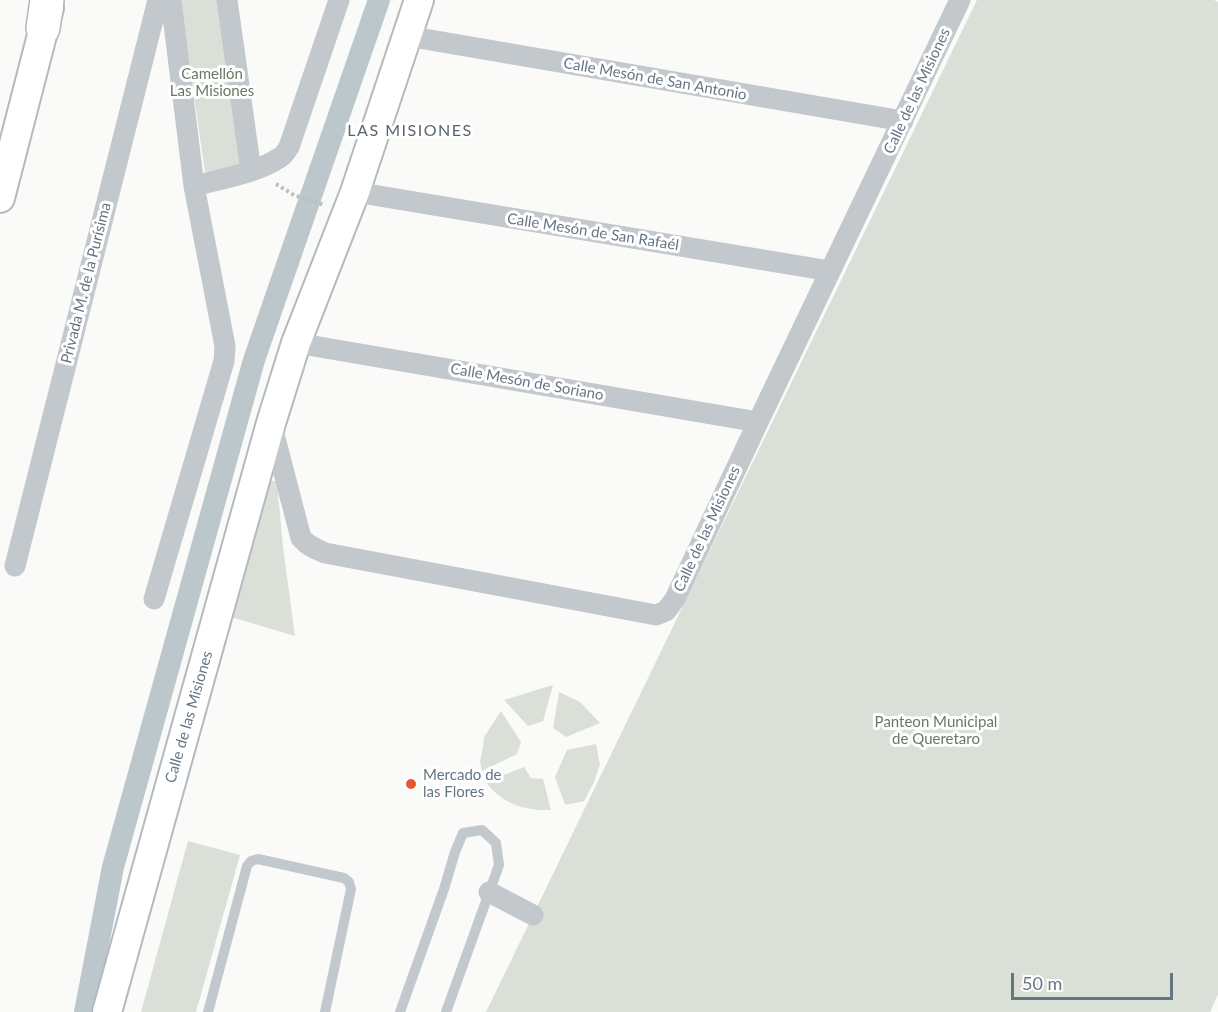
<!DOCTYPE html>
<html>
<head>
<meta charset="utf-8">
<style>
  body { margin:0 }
  #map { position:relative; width:1218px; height:1012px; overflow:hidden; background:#fafaf8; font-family:Lato,sans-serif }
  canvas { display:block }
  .scale { position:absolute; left:1011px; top:973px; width:162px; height:27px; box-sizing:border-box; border:3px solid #657683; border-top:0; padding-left:8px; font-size:18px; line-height:21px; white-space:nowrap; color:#657683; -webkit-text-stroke:4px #fff; paint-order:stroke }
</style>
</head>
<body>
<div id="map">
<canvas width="1218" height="1012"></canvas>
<div class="scale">50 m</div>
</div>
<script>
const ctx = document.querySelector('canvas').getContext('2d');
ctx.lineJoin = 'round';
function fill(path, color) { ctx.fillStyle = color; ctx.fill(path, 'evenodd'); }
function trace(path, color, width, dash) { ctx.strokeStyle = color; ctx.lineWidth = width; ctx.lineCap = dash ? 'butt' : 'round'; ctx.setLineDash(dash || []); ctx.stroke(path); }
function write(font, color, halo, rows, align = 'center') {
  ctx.font = font + ' Lato,sans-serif'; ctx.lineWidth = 6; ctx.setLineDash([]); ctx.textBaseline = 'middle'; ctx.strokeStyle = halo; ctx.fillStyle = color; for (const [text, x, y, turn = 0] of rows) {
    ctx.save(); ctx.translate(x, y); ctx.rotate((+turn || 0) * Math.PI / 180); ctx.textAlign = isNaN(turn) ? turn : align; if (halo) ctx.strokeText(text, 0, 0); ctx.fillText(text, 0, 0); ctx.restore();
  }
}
fill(new Path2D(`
  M180 0H219L244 166 205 172Z
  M977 0H1214L1218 2V994L1210 1012H486Z
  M266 479 277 482 283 547 295 636 231 617Z
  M553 685 543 721 528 726 504 700Z
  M559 692 580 702 600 723 566 737 553 728Z
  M501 711 521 742 517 754 482 771 480 761 483 748 484 737Z
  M596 744 600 765 593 784 584 801 565 805 555 777 567 750Z
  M524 767 531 778 543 779 551 810C525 811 502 804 486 782Z
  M188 841 240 855 200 998 196 1012H141Z`), '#dadfd7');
trace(new Path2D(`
  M85 1012 113 867 254 360 379 0`), '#bbc7cb', 22);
const secondary = new Path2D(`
  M0 198 49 8
  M107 1012 271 423 296 343 355 192 419 0`);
const highway = new Path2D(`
  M43 28 47 0`);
trace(secondary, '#b3babf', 32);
trace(highway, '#b4b9bd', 36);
trace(new Path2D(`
  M276 184 294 195 324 205`), '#bbbfc2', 4, [3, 3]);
trace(new Path2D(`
  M208 1012 247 866 251 861 258 859 344 878 349 882 351 889 325 1012
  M400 1012 444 889 455 852 463 833 482 830 496 843 499 865 446 1012`), '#c3c8cc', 10);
trace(new Path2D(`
  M227 0 251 171
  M407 36 903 121
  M194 186C220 179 257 173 279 158 284 156 286 151 289 147L339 0
  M355 192 830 271
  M296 343 758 422
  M271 423 301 538C308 546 316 549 325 553L656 615 666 611 675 599 758 422 960 0
  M15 566 158 0
  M154 599 224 361 225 346 194 186 171 0
  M489 892 533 915`), '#c3c8cc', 21);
trace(secondary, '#fff', 28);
trace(highway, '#fff', 33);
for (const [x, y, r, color] of [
  [411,784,6,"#e4572e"]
]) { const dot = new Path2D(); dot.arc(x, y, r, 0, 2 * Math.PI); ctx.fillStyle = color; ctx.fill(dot); trace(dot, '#fff', 2); }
write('15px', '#687a64', '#fff', [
  ["Camellón",212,74],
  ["Las Misiones",212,91],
  ["Panteon Municipal",936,722],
  ["de Queretaro",936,739]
]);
write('15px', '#657683', '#fff', [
  ["Calle Mesón de San Antonio",655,79,10],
  ["Calle de las Misiones",917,91,-65],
  ["Calle Mesón de San Rafaél",593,232,9],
  ["Privada M. de la Purísima",86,283,-76],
  ["Calle Mesón de Soriano",527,382,10],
  ["Calle de las Misiones",707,529,-65],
  ["Calle de las Misiones",189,717,-74]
]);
write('15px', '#657683', '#fff', [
  ["Mercado de",423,775],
  ["las Flores",423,792]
], 'left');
ctx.letterSpacing = '1.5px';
write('16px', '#57646e', '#fff', [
  ["LAS MISIONES",410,131]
]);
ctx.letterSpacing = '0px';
</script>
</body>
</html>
